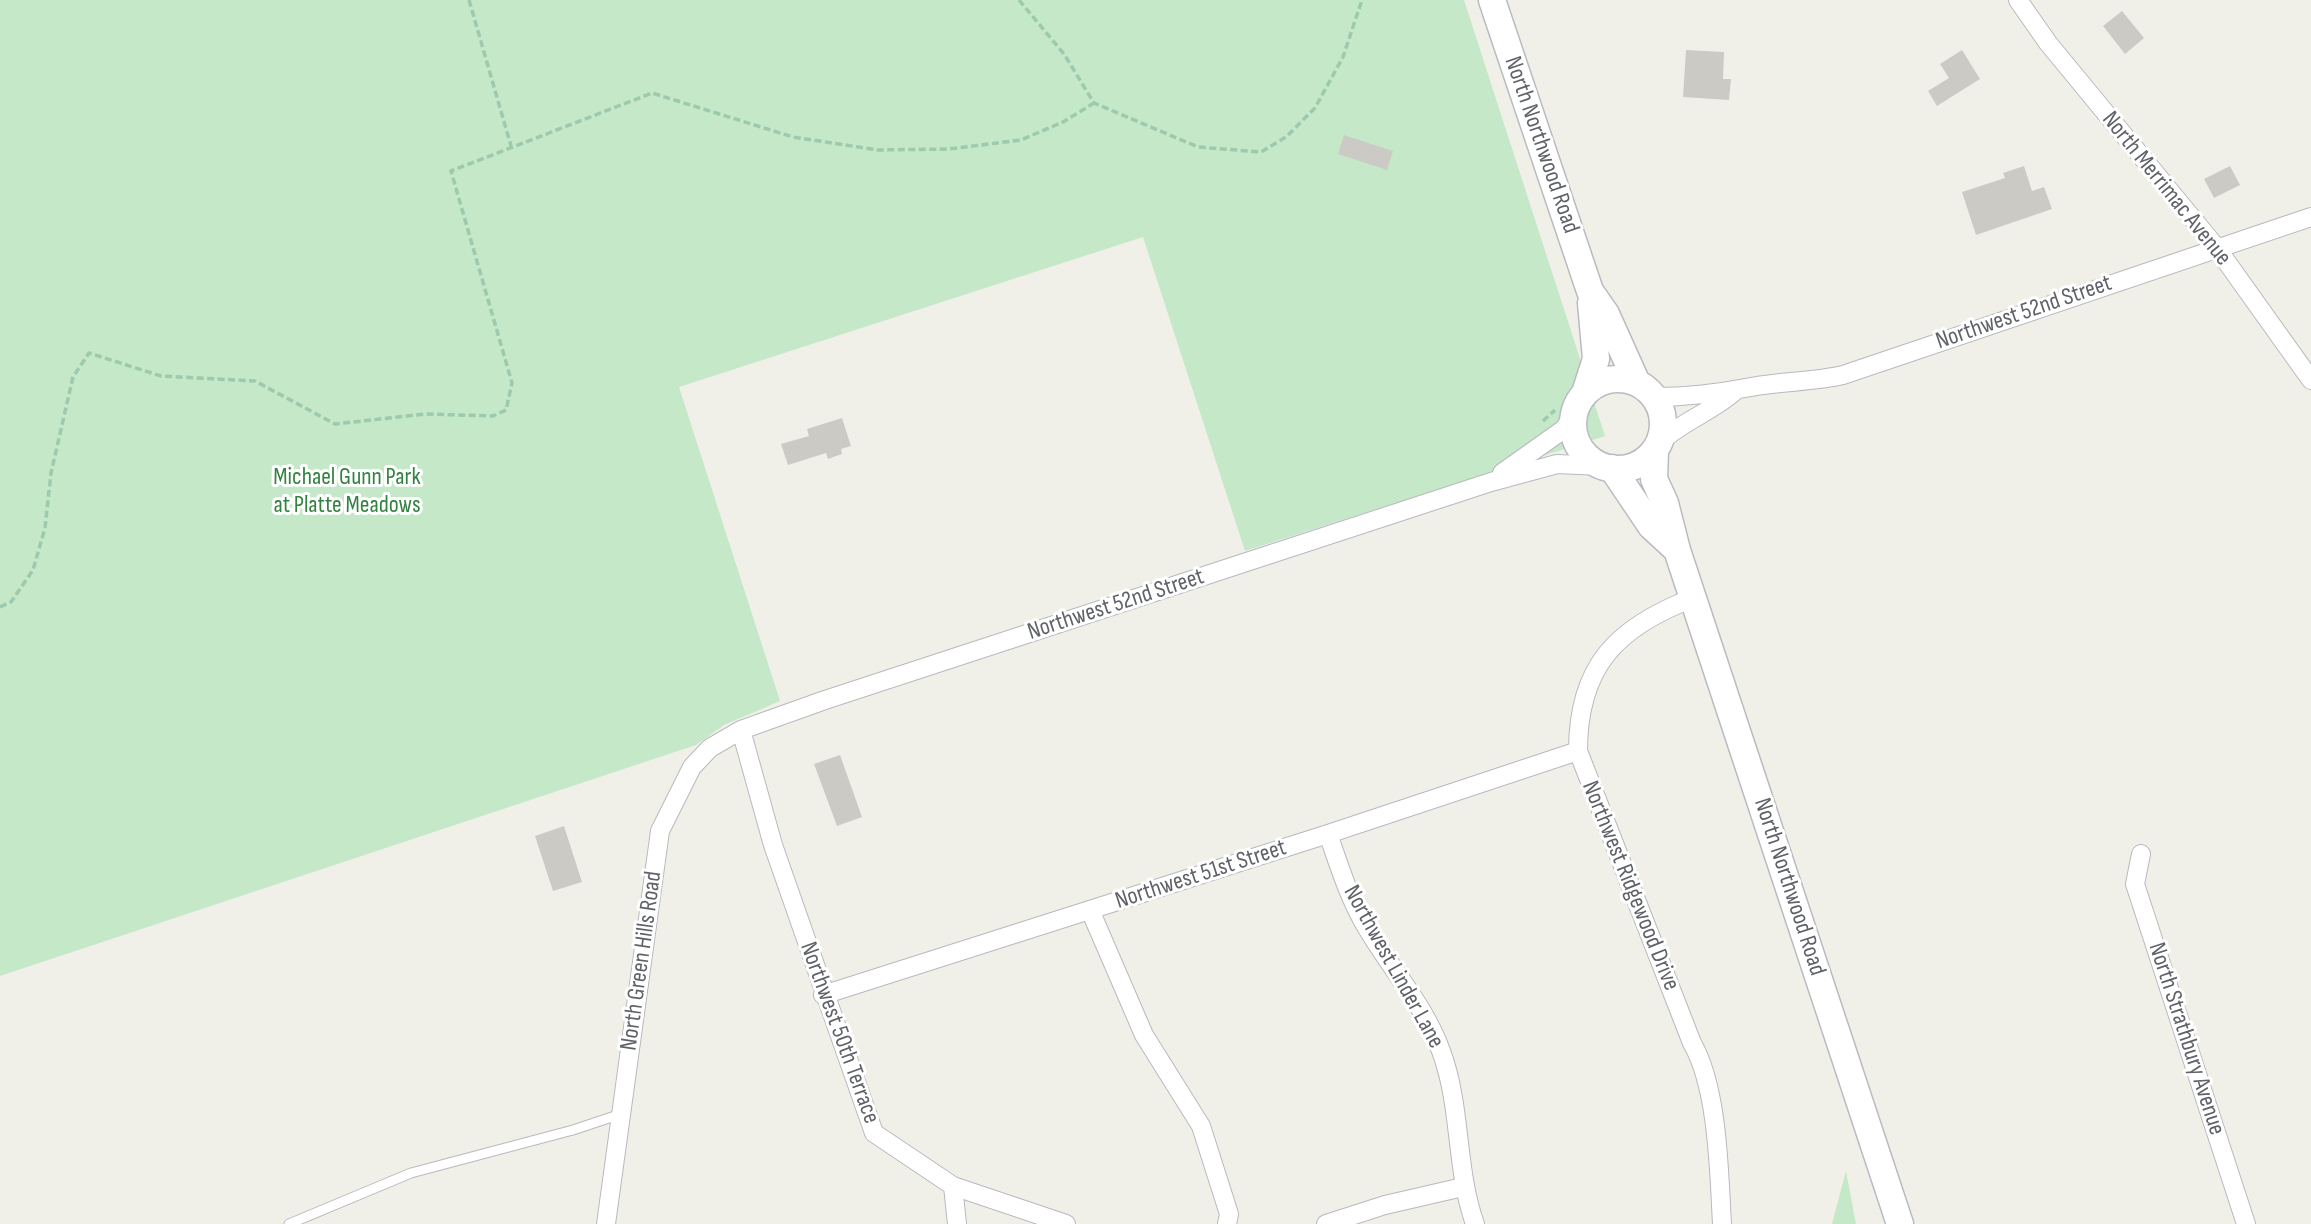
<!DOCTYPE html>
<html>
<head>
<meta charset="utf-8">
<style>
  body { margin:0 }
  canvas { display:block; background:#f1f0e8 }
</style>
</head>
<body>
<canvas width="2311" height="1224"></canvas>
<script>
const ctx = document.querySelector('canvas').getContext('2d');
ctx.lineJoin = 'round';
function fill(path, color) { ctx.fillStyle = color; ctx.fill(path, 'evenodd'); }
function trace(path, color, width, dash) { ctx.strokeStyle = color; ctx.lineWidth = width; ctx.lineCap = dash ? 'butt' : 'round'; ctx.setLineDash(dash || []); ctx.stroke(path); }
function write(font, color, halo, rows, align = 'center') {
  ctx.font = font + ' "Sofia Sans Condensed",sans-serif'; ctx.lineWidth = 6; ctx.setLineDash([]); ctx.textBaseline = 'middle'; ctx.strokeStyle = halo; ctx.fillStyle = color; for (const [text, x, y, turn = 0] of rows) {
    ctx.save(); ctx.translate(x, y); ctx.rotate((+turn || 0) * Math.PI / 180); ctx.textAlign = isNaN(turn) ? turn : align; if (halo) ctx.strokeText(text, 0, 0); ctx.fillText(text, 0, 0); ctx.restore();
  }
}
fill(new Path2D(`
  M0 0H1464L1605 436 1245 551 1143 237 679 387 780 701 724 725 696 745 0 976Z
  M1846 1171 1856 1224H1832Z`), '#c4e8c8');
fill(new Path2D(`
  M2122 11 2144 38 2125 54 2103 26Z
  M1686 50 1724 52 1723 79H1731L1729 100 1683 97Z
  M1962 50 1980 79 1937 106 1928 91 1949 78 1940 64Z
  M1344 135 1393 151 1387 170 1338 154Z
  M2024 166 2032 191 2044 187 2052 209 1976 235 1962 192 2005 178 2003 173Z
  M2230 166 2240 185 2214 198 2204 179Z
  M842 418 851 446 841 449 842 454 828 459 826 453 788 465 781 444 809 436 807 429Z
  M840 755 862 817 837 826 814 764Z
  M564 826 582 882 553 891 535 836Z`), '#cccac5');
const lane = new Path2D(`
  M289 1224 411 1173 573 1130 621 1114`);
const street = new Path2D(`
  M2018 0 2048 43 2216 247 2311 380
  M1654 397C1687 397 1720 393 1751 387 1782 381 1813 382 1843 375L2311 217
  M1660 442C1683 421 1711 412 1734 392
  M1502 473 1564 429 1573 416
  M1693 598C1617 627 1578 666 1578 751L1692 1043C1718 1088 1719 1171 1722 1224
  M741 730 773 845 874 1133 953 1186 1066 1224
  M1328 834C1339 865 1348 895 1364 923 1389 967 1424 1004 1441 1051 1462 1107 1455 1168 1475 1224
  M2141 854 2135 884 2246 1224
  M1090 910 1144 1035 1201 1126 1229 1214 1227 1224
  M823 995 1328 834 1578 751
  M953 1186 957 1224
  M606 1224 660 831 692 767 710 748 741 730 825 700 1491 482 1557 464 1601 466
  M1326 1224 1385 1205 1463 1187`);
const secondary = new Path2D(`
  M1492 0 1590 291 1606 314 1637 383
  M1573 424a45 45 0 1 1 90 0a45 45 0 1 1-90 0Z
  M1585 393 1596 359 1591 303
  M1655 450 1654 479 1665 503 1677 550 1900 1224
  M1612 468 1651 526 1677 550`);
trace(lane, '#b8b9be', 11);
trace(street, '#b8b9be', 20);
trace(secondary, '#b9bbc1', 29);
trace(new Path2D(`
  M469 0 511 146
  M1019 0 1064 54 1094 103 1198 147 1261 152 1286 137 1315 108 1343 57 1362 0
  M1543 421 1555 410
  M0 607 11 602 33 570 45 528 51 473 73 377 89 353 161 376 255 381 335 424 425 414 493 416 506 410 512 383 451 171 652 93 793 137 878 150 949 149 1021 140 1063 122 1094 103`), '#9dc9af', 3.5, [7, 3.5]);
trace(lane, '#fff', 9);
trace(street, '#fff', 18);
trace(secondary, '#fff', 26);
write('24px', '#5f6268', '#fff', [
  ["North Northwood Road",1541,145,71],
  ["North Merrimac Avenue",2166,189,51],
  ["Northwest 52nd Street",2024,313,-19],
  ["Northwest 52nd Street",1116,605,-18],
  ["Northwest 51st Street",1201,875,-18],
  ["Northwest Ridgewood Drive",1630,886,68],
  ["North Northwood Road",1789,887,72],
  ["North Green Hills Road",642,961,-82],
  ["Northwest Linder Lane",1393,967,61],
  ["Northwest 50th Terrace",839,1033,70],
  ["North Strathbury Avenue",2186,1039,72]
]);
write('24px', '#338240', '#fff', [
  ["Michael Gunn Park",347,478],
  ["at Platte Meadows",347,506]
]);
</script>
</body>
</html>
